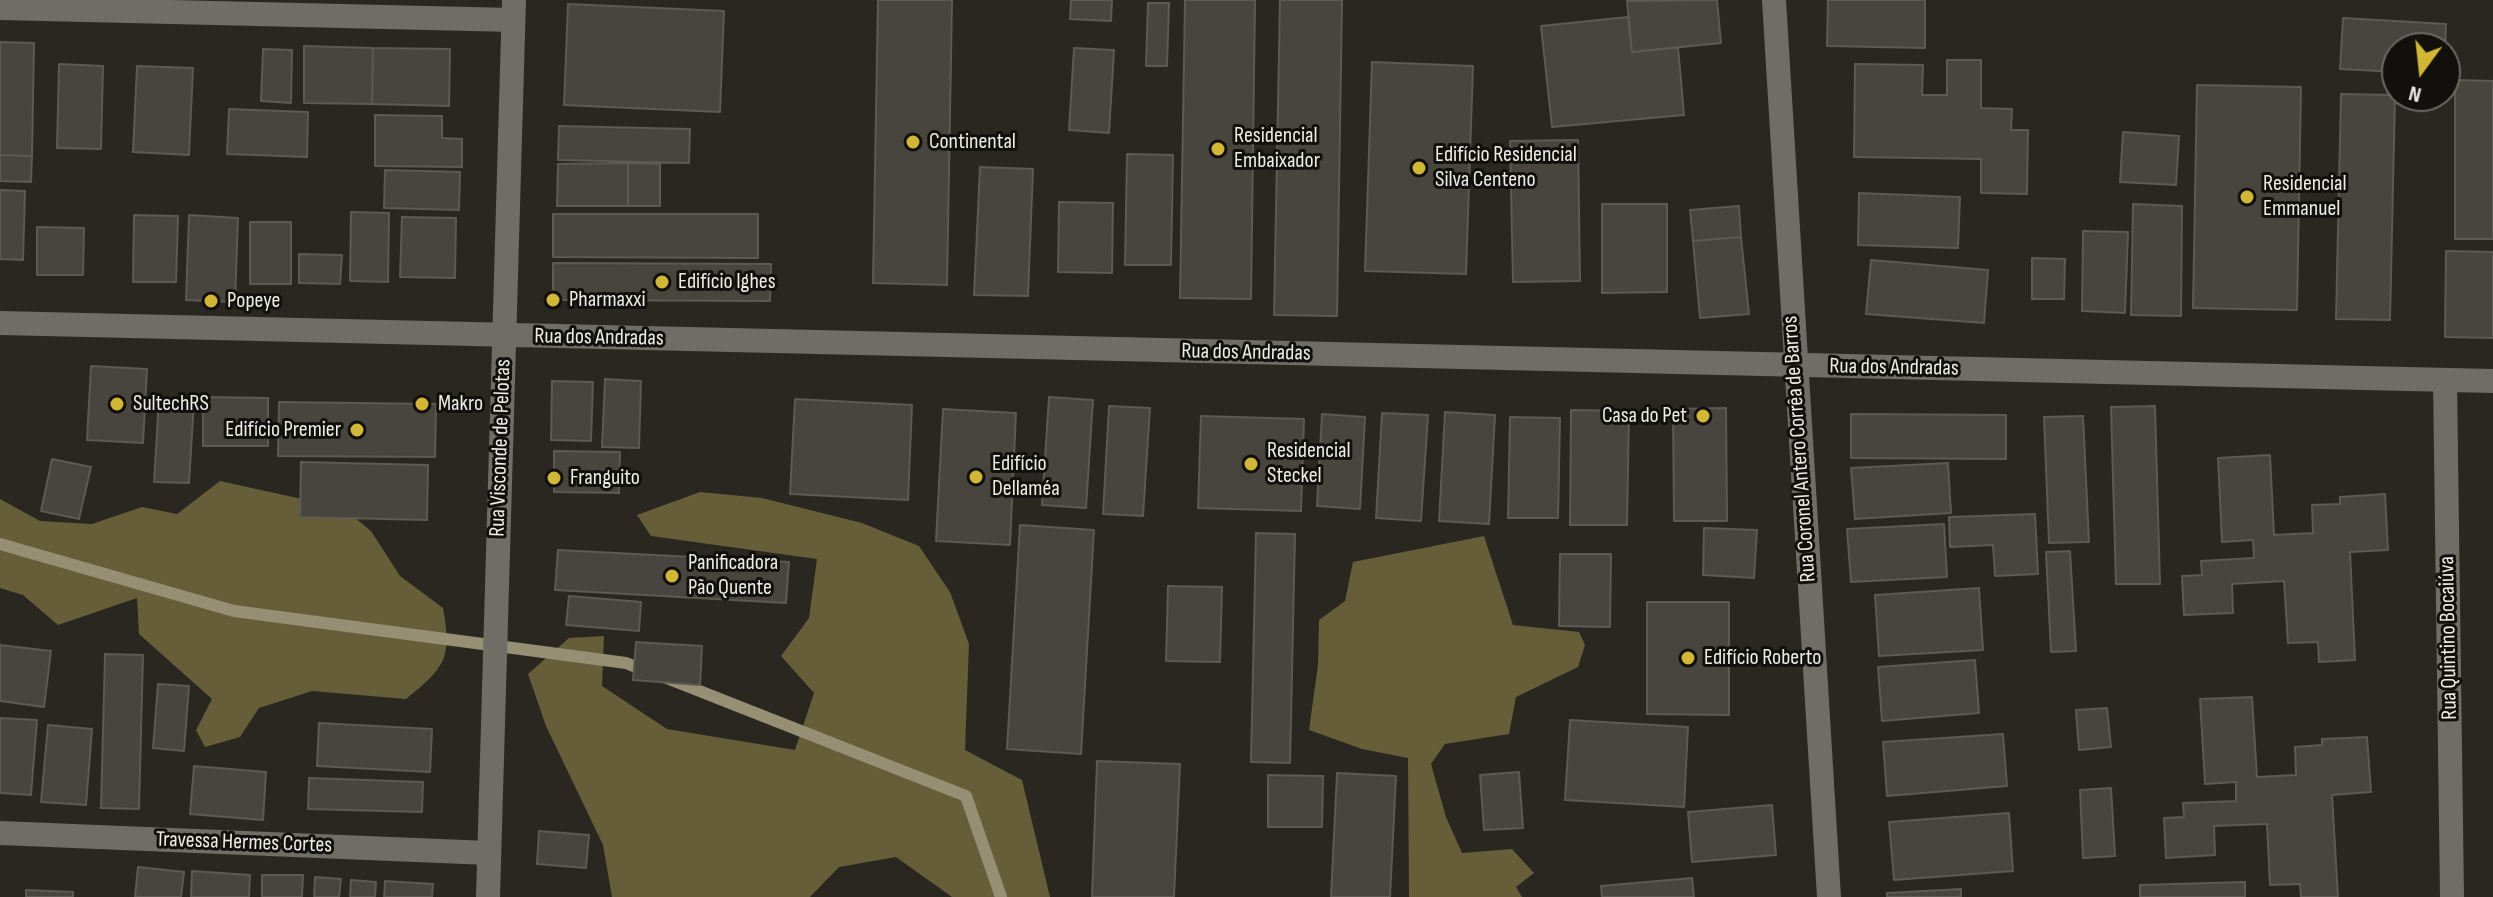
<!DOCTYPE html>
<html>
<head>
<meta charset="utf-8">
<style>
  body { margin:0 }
  #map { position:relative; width:2493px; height:897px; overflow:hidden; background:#292720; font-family:"Sofia Sans Condensed",sans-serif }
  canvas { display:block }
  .north { position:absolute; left:2381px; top:32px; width:80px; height:80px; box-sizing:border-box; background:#11100d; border:2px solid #696864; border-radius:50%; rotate:195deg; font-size:22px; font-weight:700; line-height:32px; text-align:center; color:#edece7 }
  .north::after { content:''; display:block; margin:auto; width:28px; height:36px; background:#d2b736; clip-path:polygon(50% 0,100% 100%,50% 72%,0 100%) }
</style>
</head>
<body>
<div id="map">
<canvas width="2493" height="897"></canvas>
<div class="north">N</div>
</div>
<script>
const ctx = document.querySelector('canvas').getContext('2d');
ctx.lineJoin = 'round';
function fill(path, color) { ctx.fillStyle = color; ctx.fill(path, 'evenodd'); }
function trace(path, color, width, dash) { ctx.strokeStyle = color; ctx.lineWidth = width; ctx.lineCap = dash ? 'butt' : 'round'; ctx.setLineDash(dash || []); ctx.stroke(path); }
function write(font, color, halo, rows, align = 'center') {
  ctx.font = font + ' "Sofia Sans Condensed",sans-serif'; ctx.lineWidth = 6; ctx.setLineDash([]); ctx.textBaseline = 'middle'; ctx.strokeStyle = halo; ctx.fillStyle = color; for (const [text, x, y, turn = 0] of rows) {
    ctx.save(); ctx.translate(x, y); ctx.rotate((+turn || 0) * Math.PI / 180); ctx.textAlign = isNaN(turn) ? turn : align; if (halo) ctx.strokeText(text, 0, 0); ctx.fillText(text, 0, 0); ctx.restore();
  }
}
fill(new Path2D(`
  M220 481 343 508 371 531 400 576 443 608C452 658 446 667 406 699L312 691 259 708 240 737 205 747 196 730 212 699 139 634 137 598 58 625 23 595 0 588V499L40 521 92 524 142 507 177 514Z
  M700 492 762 498 862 523 919 546 950 592 969 644 965 750 1022 780 1050 897H952L896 857 839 867 810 897H612L603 845 546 726 528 674 569 638 604 636 602 686 667 729 795 750 814 693 781 656 809 618 817 559 651 536 637 515Z
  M1484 536 1513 625 1579 632 1585 645 1578 667 1516 697 1509 734 1445 744 1431 764 1446 817 1462 853 1512 849 1534 873 1516 887 1522 897H1409L1408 758 1362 749 1309 730 1318 665 1319 620 1345 601 1353 562Z`), '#665e39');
trace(new Path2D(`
  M0 544 234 611 626 663 646 671
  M664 677 966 796 1001 897`), '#968f74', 12);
const building = new Path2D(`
  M878 0H952L947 285 873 283Z
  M1071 0H1112L1111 21 1070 19Z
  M1185 0H1255L1251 299 1180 298Z
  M1280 0H1342L1337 316 1274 315Z
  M1717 0 1721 43 1632 52 1627 1Z
  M1828 0H1925V48L1827 46Z
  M1148 3H1169L1167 66H1146Z
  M568 4 724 11 720 112 564 105Z
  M1628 17 1632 52 1678 47 1684 115 1552 127 1541 26Z
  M2343 18 2446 24 2445 48H2397V72L2340 69Z
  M0 42 34 43 32 156 0 155Z
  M304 46 373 48 372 104 304 103Z
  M373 48 450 49 449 106 372 104Z
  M1074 48 1114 50 1109 133 1069 130Z
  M263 49 292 50 291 103 261 101Z
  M1947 60H1981V108L2012 109 2011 130H2028L2027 194 1981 193V159L1854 157 1855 64 1923 65 1922 95H1947Z
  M1372 62 1473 66 1466 274 1365 271Z
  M59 64 103 66 101 149 57 148Z
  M137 66 193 68 189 155 133 152Z
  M2455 80 2493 81V239H2455Z
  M2197 85 2301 87 2297 310 2193 308Z
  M2341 94 2395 95 2390 320 2336 319Z
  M229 109 308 112 307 157 227 154Z
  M375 115 442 116V138L462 139V167L375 166Z
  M559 126 690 129 689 163 558 160Z
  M2123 132 2179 136 2176 185 2120 182Z
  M1578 140 1580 281 1513 282 1510 141Z
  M1127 154 1173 155 1171 265H1125Z
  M0 155 32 156 31 182 0 181Z
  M628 163 660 164V206H628Z
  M628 163V206H557L558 164Z
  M980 167 1033 169 1028 296 974 295Z
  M385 170 460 172 459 210 384 208Z
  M0 190 25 191 23 260 0 259Z
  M1859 193 1960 197 1958 248 1858 245Z
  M1059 202 1113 203 1112 273 1058 272Z
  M1602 204H1667V292L1602 293Z
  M2133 204 2182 206 2181 316 2131 315Z
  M1739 206 1741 237 1693 241 1690 210Z
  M351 212 389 213 388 282 350 281Z
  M553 214H758V258L553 257Z
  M134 215 178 216 176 282H133Z
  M189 215 238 218 235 302 186 300Z
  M402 217 456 218 455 278 400 277Z
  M250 222H291V284H250Z
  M37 227 84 228 83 275H37Z
  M2083 231 2128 232 2125 313 2082 311Z
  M1741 237 1749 314 1700 318 1693 241Z
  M2446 251 2493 252V338L2445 337Z
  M299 254 342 255 340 284 299 283Z
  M2032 258 2065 259 2064 299H2032Z
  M1871 260 1988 270 1984 323 1866 314Z
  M553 263 771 264 770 301 553 300Z
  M91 366 147 369 143 443 87 440Z
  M605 379 641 381 639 448 602 447Z
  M552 381 593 382 591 441 551 440Z
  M203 397 268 398V446H203Z
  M1049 397 1093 400 1086 508 1042 505Z
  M159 399 194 401 189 483 154 482Z
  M795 399 912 405 908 500 790 494Z
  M279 402 436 404 435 457 278 456Z
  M1109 406 1150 408 1143 516 1103 514Z
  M2155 406 2160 584H2116L2111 407Z
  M1726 408 1727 521H1674L1673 409Z
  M943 409 1016 413 1010 545 936 541Z
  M1571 410 1629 411 1627 525H1570Z
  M1445 412 1495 415 1489 524 1439 521Z
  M1382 413 1428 415 1421 521 1376 518Z
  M1322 414 1365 417 1360 509 1317 506Z
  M1851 414 2006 415V459L1851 458Z
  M1201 416 1304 419 1301 511 1198 508Z
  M2083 416 2089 542 2049 543 2044 417Z
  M1510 417 1560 418 1558 518H1508Z
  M554 451 620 452 619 493 554 492Z
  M2270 455 2274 535 2313 533 2312 505 2340 504V497L2385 494 2388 550 2350 552 2355 660 2319 662 2318 642 2288 643 2284 581 2232 584 2233 613 2184 615 2182 576 2202 575 2201 561 2254 558 2253 540 2222 542 2218 458Z
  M52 459 91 467 79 519 41 511Z
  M301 462 428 465 427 520 300 517Z
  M1948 463 1951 513 1855 519 1851 468Z
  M2035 514 2038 574 1995 576 1993 545 1950 547 1949 517Z
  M1944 524 1947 577 1851 582 1847 529Z
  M1020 525 1094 530 1081 754 1007 749Z
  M1704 528 1757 530 1754 578 1703 575Z
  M1256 533 1295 534 1290 763 1251 762Z
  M558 550 789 562 786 603 555 590Z
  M2070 551 2076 651 2051 652 2046 552Z
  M1560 554H1611L1610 627 1559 626Z
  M1168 586 1222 587 1220 662 1166 661Z
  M1979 588 1983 650 1879 656 1875 595Z
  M569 596 641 602 639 631 566 625Z
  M1647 602H1729V715L1647 714Z
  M636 642 702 646 700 685 633 680Z
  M0 645 51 651 44 707 0 701Z
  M105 654 143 655 139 809 101 808Z
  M1975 660 1979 713 1882 721 1878 667Z
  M158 684 189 686 184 751 153 748Z
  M2252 697 2257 777 2296 775 2295 747 2322 745V739L2367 737 2371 792 2332 795 2338 897H2301L2300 884 2270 885 2267 824 2214 826 2215 855 2166 858 2164 818 2184 817 2183 803 2236 801V782L2205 784 2200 699Z
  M2107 708 2111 747 2079 750 2076 710Z
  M0 718 37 720 31 795 0 793Z
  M1570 720 1688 727 1684 807 1565 800Z
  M319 723 432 729 430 772 317 766Z
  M48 725 92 729 86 805 41 802Z
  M2003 734 2007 786 1887 796 1883 742Z
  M1097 761 1180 764 1174 897H1092Z
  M194 766 266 772 263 820 190 814Z
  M1519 772 1523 828 1484 830 1480 775Z
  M1337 773 1396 776 1390 897H1331Z
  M1268 775 1323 776 1322 827H1268Z
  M309 778 423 782 422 812 308 809Z
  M2111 788 2115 856 2083 858 2080 790Z
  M1772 805 1776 855 1692 862 1688 812Z
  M2009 813 2013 871 1894 880 1889 822Z
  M539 831 589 835 586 868 537 864Z
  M138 867 184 872 181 897H135Z
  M192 871 250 875 249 897H191Z
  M262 875H303L302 897H262Z
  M315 877 341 879 339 897H314Z
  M1692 878 1694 897H1602L1601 886Z
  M351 880 376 882 375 897H350Z
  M385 881 433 884 432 897H384Z
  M2245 882V897H2140V885Z
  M1961 889V897H1887V893Z
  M26 890 73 892V897H26Z`);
fill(building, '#47453d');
trace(building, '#5c5a52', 2);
trace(new Path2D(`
  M1774 0 1829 897
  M0 8 513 20
  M2445 380 2452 897
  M0 833 489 853`), '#6f6d65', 24);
trace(new Path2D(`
  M0 323 2493 381
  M488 897 514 0`), '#6f6d65', 24);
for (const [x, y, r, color] of [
  [913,142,8,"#d2b736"],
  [1218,149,8,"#d2b736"],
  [1419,168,8,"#d2b736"],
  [2247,197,8,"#d2b736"],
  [662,282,8,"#d2b736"],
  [553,300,8,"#d2b736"],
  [211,301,8,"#d2b736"],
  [117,404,8,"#d2b736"],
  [422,404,8,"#d2b736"],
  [1703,416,8,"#d2b736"],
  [357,430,8,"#d2b736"],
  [1251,464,8,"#d2b736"],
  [976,477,8,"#d2b736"],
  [554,478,8,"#d2b736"],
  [672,576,8,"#d2b736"],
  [1688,658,8,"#d2b736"]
]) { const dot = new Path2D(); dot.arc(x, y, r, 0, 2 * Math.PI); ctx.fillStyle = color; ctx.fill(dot); trace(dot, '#11100d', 3); }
write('22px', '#edece7', '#11100d', [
  ["Residencial",1234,136],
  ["Embaixador",1234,161],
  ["Continental",929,142],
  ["Edifício Residencial",1435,155],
  ["Silva Centeno",1435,180],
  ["Residencial",2263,184],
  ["Emmanuel",2263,209],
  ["Edifício Ighes",678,282],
  ["Pharmaxxi",569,300],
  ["Popeye",227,301],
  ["SultechRS",133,404],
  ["Makro",438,404],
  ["Casa do Pet",1687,416,"right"],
  ["Edifício Premier",341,430,"right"],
  ["Residencial",1267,451],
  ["Steckel",1267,476],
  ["Edifício",992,464],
  ["Dellaméa",992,489],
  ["Franguito",570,478],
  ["Panificadora",688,563],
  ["Pão Quente",688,588],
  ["Edifício Roberto",1704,658]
], 'left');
write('22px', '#edece7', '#11100d', [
  ["Rua dos Andradas",599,338,1],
  ["Rua dos Andradas",1246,353,1],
  ["Rua dos Andradas",1894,368,1],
  ["Rua Visconde de Pelotas",501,448,-88],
  ["Rua Coronel Antero Corrêa de Barros",1800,449,-94],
  ["Rua Quintino Bocaiúva",2449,638,-91],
  ["Travessa Hermes Cortes",244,843,2]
]);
</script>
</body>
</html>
